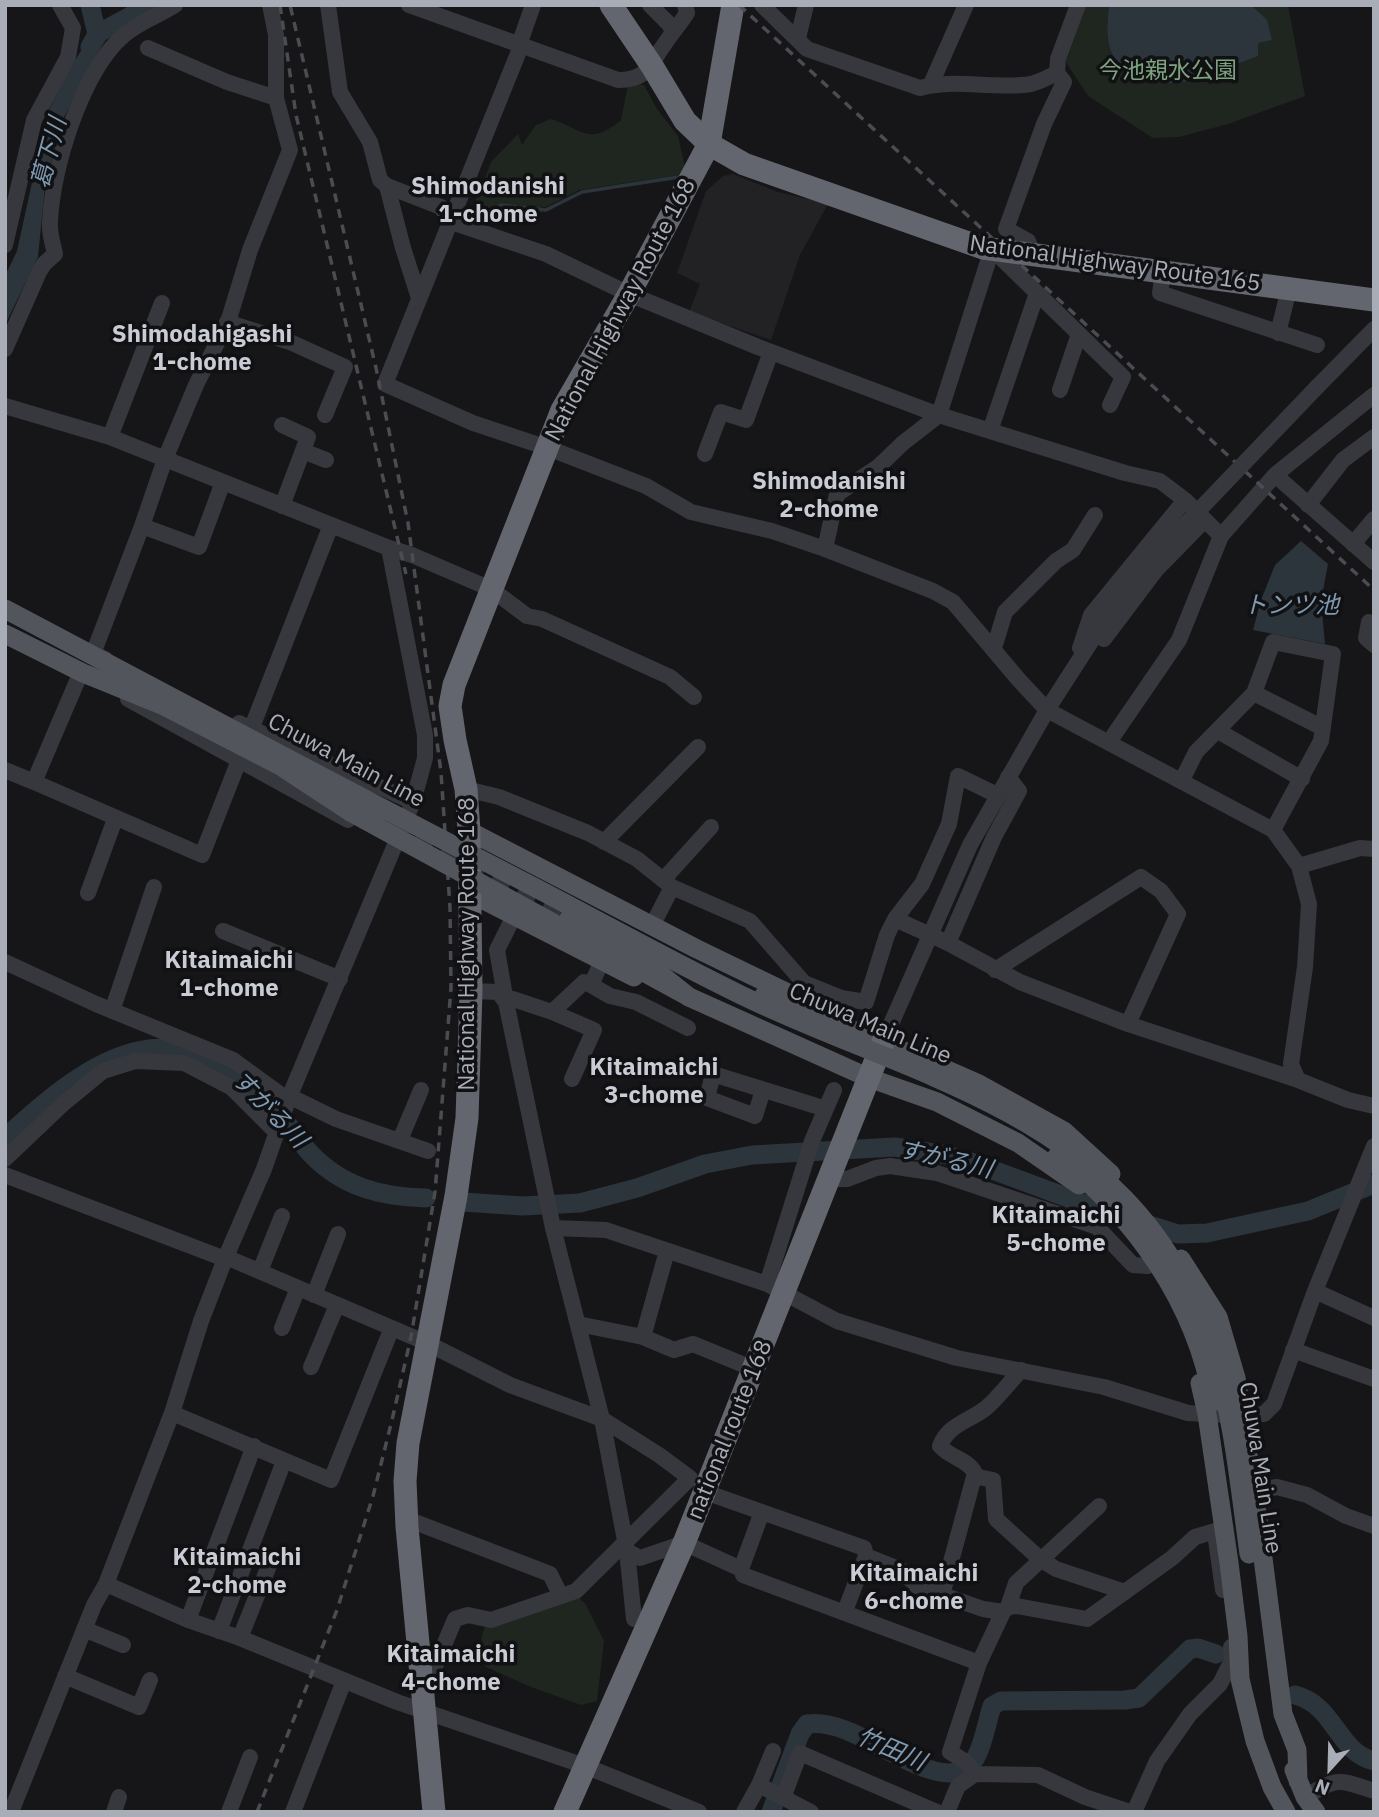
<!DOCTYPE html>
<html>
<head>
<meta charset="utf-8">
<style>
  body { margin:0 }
  #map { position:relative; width:1379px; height:1817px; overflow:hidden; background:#161618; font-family:"IBM Plex Sans",sans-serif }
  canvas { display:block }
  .frame { position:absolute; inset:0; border:7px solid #a8adb8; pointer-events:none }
  .north { position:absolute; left:1295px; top:1733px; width:70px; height:70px; -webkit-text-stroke:5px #111113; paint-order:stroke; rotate:202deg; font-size:19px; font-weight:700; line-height:28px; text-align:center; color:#a8adb8 }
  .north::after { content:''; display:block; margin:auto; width:24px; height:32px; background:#a8adb8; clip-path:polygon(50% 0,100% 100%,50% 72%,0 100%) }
</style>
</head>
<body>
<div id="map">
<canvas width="1379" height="1817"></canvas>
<div class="frame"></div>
<div class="north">N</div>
</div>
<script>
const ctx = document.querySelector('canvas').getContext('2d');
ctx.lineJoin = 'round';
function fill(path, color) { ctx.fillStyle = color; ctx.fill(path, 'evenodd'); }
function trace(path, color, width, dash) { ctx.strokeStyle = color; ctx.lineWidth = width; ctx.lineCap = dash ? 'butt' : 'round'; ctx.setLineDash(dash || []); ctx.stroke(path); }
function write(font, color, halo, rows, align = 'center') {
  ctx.font = font + ' "IBM Plex Sans","Noto Sans JP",sans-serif'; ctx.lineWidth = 7; ctx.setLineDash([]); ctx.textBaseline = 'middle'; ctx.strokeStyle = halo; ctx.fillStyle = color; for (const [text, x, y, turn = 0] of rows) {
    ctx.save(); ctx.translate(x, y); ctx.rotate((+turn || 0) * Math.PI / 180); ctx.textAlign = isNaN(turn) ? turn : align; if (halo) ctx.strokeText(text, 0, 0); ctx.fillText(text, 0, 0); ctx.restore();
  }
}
fill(new Path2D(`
  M733 174 778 192 828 204 800 255 771 340 689 312 700 284 677 273 706 191 723 176Z`), '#222225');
fill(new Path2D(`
  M1086 5H1288L1305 96 1228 124 1179 137 1153 138 1088 96 1066 62Z
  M628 84 644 85 657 109 678 136 685 167 680 175 579 190 546 207H540L542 213 499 208 474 224 465 222 480 191 491 162 518 134 522 145 536 125 551 119C583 129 588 147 621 120Z
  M576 1594 586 1605 604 1641 597 1701 581 1705 531 1687 486 1667C481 1651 477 1633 491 1620 499 1614 562 1598 576 1594Z`), '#1e261f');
fill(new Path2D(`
  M1109 5H1251L1267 20 1272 40 1258 43V56C1235 64 1211 75 1187 81 1161 88 1118 77 1110 48 1106 35 1108 19 1109 5Z
  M105 23 108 36 91 64 61 123 45 186 38 257 5 325V276L17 251 47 114 69 70 89 38 90 25Z
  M1301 541 1328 564 1321 601 1325 644 1253 630 1261 600 1275 565Z`), '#2c353c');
trace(new Path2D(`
  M464 216 478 221 501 205 546 210 582 192 679 177`), '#2c353c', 3.5);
trace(new Path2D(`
  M97 34 151 5
  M90 47 97 34 90 5
  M5 1138C96 1053 177 1000 277 1111 289 1124 298 1140 310 1153 342 1187 381 1197 426 1198
  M463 1202 522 1206 580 1203 637 1188 705 1164 752 1155 895 1147 947 1155 974 1163 1090 1206 1178 1234 1207 1233 1308 1211 1374 1184
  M1295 1695C1335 1705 1337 1752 1374 1761
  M771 1812 800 1734 807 1724C851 1717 905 1772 949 1773 958 1773 972 1765 976 1757 984 1743 987 1721 992 1706L1001 1701 1125 1700 1139 1698 1190 1649 1198 1648 1216 1654`), '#2c353c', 19);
trace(new Path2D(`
  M390 823 569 918`), '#333438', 19, [19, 10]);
trace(new Path2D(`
  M328 5 340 92 370 142 380 180 387 186 441 207 451 222 546 254 629 294 758 347 939 415 1125 473 1160 481 1185 500 1221 536 1179 640 1109 742
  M409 5 618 80C648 80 649 65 664 45 671 34 680 24 687 13L685 5
  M650 5 669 24 673 32
  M762 5 807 49 920 88C953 78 995 90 1031 84 1040 82 1049 77 1057 73L1064 82 1044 124 1006 229 1028 241 1033 254
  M798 38 806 5
  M519 45 533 5
  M521 46 385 384 473 423 548 448 646 486 691 512 772 531 825 549 933 591 953 602 1019 680 1047 710 1273 830 1299 866 1309 904 1305 967 1291 1064 1298 1080
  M148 48 227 82 276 98
  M1057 73 1058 59 1078 5
  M931 84 966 5
  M387 186 403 248 419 298
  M5 245 34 120 68 57 73 28 60 5
  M1163 273 1160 293 1317 345
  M227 322 290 342 345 367 325 415
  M1278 333 1289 289
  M5 349 39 272 44 264 55 254C53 244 49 233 50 222 52 168 82 71 124 35 139 22 158 16 175 5
  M1317 387 1374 329
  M1060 390 1079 334
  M1374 395 1275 475 1374 562
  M5 406 110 437 389 548 412 555 491 589 527 616 542 619 670 677 694 697
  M282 425 308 437 282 506
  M990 431 1037 293
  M110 437 162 303
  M303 451 326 460
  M705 454 721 412 746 420 771 352
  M1308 505 1343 460 1374 437
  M142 526 199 547 223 482
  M1221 536 1275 475
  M1353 544 1374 519
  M825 549 837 494 878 467 903 443 939 415 992 249 1123 377 1110 405
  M1369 622 1366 638 1374 645
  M1104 639 1156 570 1204 521
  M994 648 1005 612 1056 561 1073 550 1095 515
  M1080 648 1091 615 1185 500
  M105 659 93 654 142 526 165 459 196 385 229 319 250 250 290 150 276 98V35L270 5
  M91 678 81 672 34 782 202 855 331 525
  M1254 693 1323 728
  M128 699 348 820
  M239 723 413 802
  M1218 731 1302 779
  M5 770 34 782
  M1008 777 1019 791 994 837 948 943 1020 982 1128 1024 1298 1080 1348 1100 1374 1106
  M1182 780 1196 752 1254 693 1273 642 1333 654 1321 741 1273 830
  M466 789 499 797 588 833 637 859 672 887 750 921 804 983 841 998 866 1002 887 935 895 919 906 924
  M604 842 698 747
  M1299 866 1360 848 1374 849
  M663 880 711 827
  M88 893 115 819
  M514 916 497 950 506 1002 513 999 552 1012 584 982 591 985 602 961
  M895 919 922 884 949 824 958 776 997 795
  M652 926 672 887
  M223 931 340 979
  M5 962 96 1004 233 1060 288 1100
  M995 970 1141 877 1161 891 1178 914 1128 1024
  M591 985 610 996 636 1002 688 1028
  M471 991 498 992 506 1002 553 1228 602 1419 627 1551 634 1619
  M112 1011 154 887
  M552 1012 594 1030 572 1079
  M883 1042 970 845 1047 710 1105 620
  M763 1090 755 1116 707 1098 713 1074 826 1109
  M289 1096 336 1119 428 1151
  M400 1140 421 1090
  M5 1159 64 1103 103 1071 135 1061 184 1063 232 1088 276 1132
  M5 1175 225 1259
  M830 1179H847L876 1168 890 1166 937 1173 1097 1227 1133 1265 1148 1266
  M553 1228 606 1230 767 1284 837 1321 957 1358 1104 1387 1188 1413 1242 1416 1264 1414 1274 1404 1315 1291 1374 1146
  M226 1257 427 1343 510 1385 602 1419 659 1455 690 1478 576 1591 491 1620 468 1615 455 1619 431 1676 423 1686
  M260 1271 282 1216
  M767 1284 812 1141 834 1090
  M1315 1291 1374 1318
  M314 1295 338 1234
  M578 1324 643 1337 674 1350 693 1344 754 1369
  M282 1328 298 1288
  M643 1337 667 1251
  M1293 1350 1374 1379
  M311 1367 337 1305
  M172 1413 331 1480 391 1330
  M974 1476 993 1480 996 1519 1040 1559 1056 1569 1125 1592
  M1254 1491 1277 1487 1307 1495 1346 1516 1374 1526
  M705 1492 864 1548 866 1556 901 1570 917 1586 983 1609 1003 1612
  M407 1519 550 1574 561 1596
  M1216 1540 1223 1590
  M627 1551 640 1558 684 1543 741 1569 743 1575 979 1663
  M741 1569 762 1512
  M106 1584 188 1620 240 1638 397 1702 585 1766 699 1812
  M942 1595 975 1473C968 1459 950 1458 940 1446 948 1424 970 1421 986 1408 999 1397 1009 1383 1021 1370
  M1008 1607 1016 1583 1099 1506
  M845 1611 866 1556
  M188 1620 254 1446
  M84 1629 123 1645
  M219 1631 284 1461
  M240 1638 272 1558
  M65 1676 139 1707 150 1680
  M975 1774 966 1762 950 1752 979 1663 1003 1612 1008 1607 1017 1606 1087 1619 1172 1558 1195 1537 1215 1531
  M759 1785 811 1812
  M1305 1797C1339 1777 1337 1779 1374 1791
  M783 1798 800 1753 937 1812
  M11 1812 94 1605 106 1584 172 1413 201 1321 225 1259 264 1169 288 1100 413 802 425 758V735L389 548
  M114 1812 119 1797
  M229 1812 250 1757
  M293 1812 344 1681
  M744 1812 759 1785 773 1751
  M947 1812 958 1786 975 1774 1038 1775 1085 1797 1130 1812
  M1134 1812 1157 1761 1190 1714 1220 1684 1232 1660 1231 1647`), '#37383d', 16);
trace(new Path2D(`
  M5 634 83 673 164 706 300 776
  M469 831 697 949 786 992
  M470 893 634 977
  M569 918 629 949 689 997 869 1078 937 1102 1018 1143 1079 1185
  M764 995 883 1042 979 1084 1064 1131 1111 1174
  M1181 1259 1218 1317 1236 1378 1258 1519 1283 1714 1297 1750 1298 1781
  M1200 1383 1207 1414 1229 1563 1238 1636 1240 1679 1255 1741 1272 1787 1286 1812
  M1294 1770 1305 1797 1316 1812`), '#53555c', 19);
trace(new Path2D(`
  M611 5 652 66 685 121 709 144 744 164 983 248 1374 300
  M434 1812 407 1527 405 1481 408 1443 456 1196 467 1118 471 991 469 831 466 789 455 740 450 706 454 685 562 410 629 294 709 144 733 5
  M565 1812 684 1543 883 1042`), '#63666e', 23);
trace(new Path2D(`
  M280 5 296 115 406 574
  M739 5 1374 590
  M257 1812 337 1610 373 1496 392 1420 411 1337 435 1192 451 988 450 908 441 772 408 523 376 368 290 5`), '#4a4c52', 3.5, [9, 7]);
trace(new Path2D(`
  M1105 620 1156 555 1317 387
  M906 924 948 943`), '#37383d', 16);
trace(new Path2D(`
  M5 609C181 702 357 796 534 887 603 923 671 961 741 995 876 1061 1035 1096 1137 1212 1224 1311 1232 1429 1249 1554
  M285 769 352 813 689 997
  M1057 1156C1135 1217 1196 1303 1213 1402`), '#53555c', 19);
write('23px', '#7fa381', '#111113', [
  ["今池親水公園",1168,71]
]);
write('23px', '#a8adb8', '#111113', [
  ["National Highway Route 165",1115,264,8],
  ["National Highway Route 168",621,310,-62],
  ["Chuwa Main Line",346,761,28],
  ["National Highway Route 168",467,944,-90],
  ["Chuwa Main Line",870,1024,23],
  ["national route 168",730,1430,-68],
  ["Chuwa Main Line",1260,1468,81]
]);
write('italic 24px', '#7f9bb3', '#111113', [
  ["葛下川",50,153,-75],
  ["トンツ池",1291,606],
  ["すがる川",269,1110,46],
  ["すがる川",945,1160,13],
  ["竹田川",891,1750,23]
]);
write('bold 24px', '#c9ccd4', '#111113', [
  ["Shimodanishi",488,187],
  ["1-chome",488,215],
  ["Shimodahigashi",202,335],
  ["1-chome",202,363],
  ["Shimodanishi",829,482],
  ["2-chome",829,510],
  ["Kitaimaichi",229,961],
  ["1-chome",229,989],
  ["Kitaimaichi",654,1068],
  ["3-chome",654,1096],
  ["Kitaimaichi",1056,1216],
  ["5-chome",1056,1244],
  ["Kitaimaichi",237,1558],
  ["2-chome",237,1586],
  ["Kitaimaichi",914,1574],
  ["6-chome",914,1602],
  ["Kitaimaichi",451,1655],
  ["4-chome",451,1683]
]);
</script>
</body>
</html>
